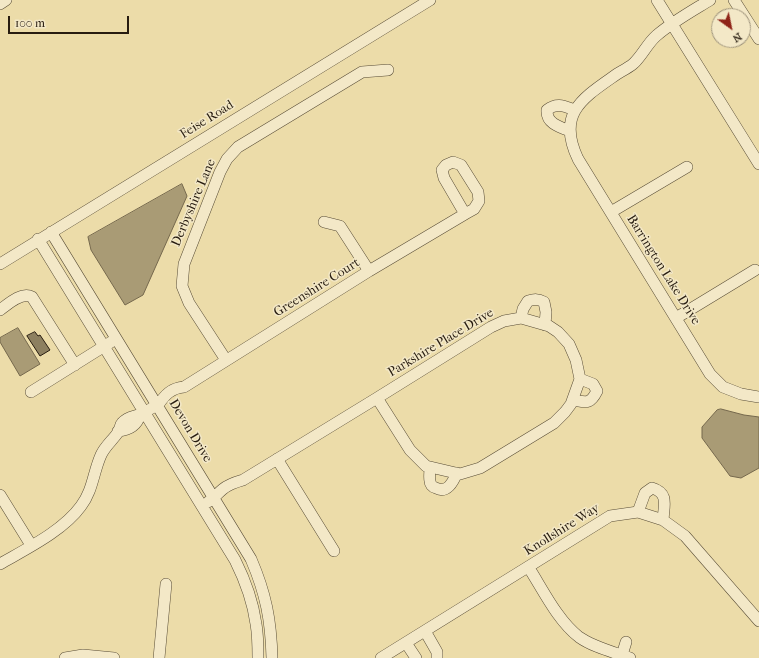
<!DOCTYPE html>
<html>
<head>
<meta charset="utf-8">
<style>
  body { margin:0 }
  #map { position:relative; width:759px; height:658px; overflow:hidden; background:#ecdca9; font-family:"IM FELL French Canon",serif }
  canvas { display:block }
  .north { position:absolute; left:711px; top:8px; width:40px; height:40px; box-sizing:border-box; background:#f3e8c7; border:1px solid #a1967e; border-radius:50%; rotate:147deg; font-size:11px; font-weight:700; line-height:16px; text-align:center; color:#271c10 }
  .north::after { content:''; display:block; margin:auto; width:14px; height:18px; background:#8f2418; clip-path:polygon(50% 0,100% 100%,50% 72%,0 100%) }
  .scale { position:absolute; left:8px; top:16px; width:121px; height:18px; box-sizing:border-box; border:2px solid #271c10; border-top:0; padding-left:5px; font-size:12px; line-height:14px; white-space:nowrap; color:#271c10; -webkit-text-stroke:3px #f3e8c7; paint-order:stroke }
</style>
</head>
<body>
<div id="map">
<canvas width="759" height="658"></canvas>
<div class="north">N</div>
<div class="scale">100 m</div>
</div>
<script>
const ctx = document.querySelector('canvas').getContext('2d');
ctx.lineJoin = 'round';
function fill(path, color) { ctx.fillStyle = color; ctx.fill(path, 'evenodd'); }
function trace(path, color, width, dash) { ctx.strokeStyle = color; ctx.lineWidth = width; ctx.lineCap = dash ? 'butt' : 'round'; ctx.setLineDash(dash || []); ctx.stroke(path); }
function write(font, color, halo, rows, align = 'center') {
  ctx.font = font + ' "IM FELL French Canon",serif'; ctx.lineWidth = 3; ctx.setLineDash([]); ctx.textBaseline = 'middle'; ctx.strokeStyle = halo; ctx.fillStyle = color; for (const [text, x, y, turn = 0] of rows) {
    ctx.save(); ctx.translate(x, y); ctx.rotate((+turn || 0) * Math.PI / 180); ctx.textAlign = isNaN(turn) ? turn : align; if (halo) ctx.strokeText(text, 0, 0); ctx.fillText(text, 0, 0); ctx.restore();
  }
}
const water = new Path2D(`
  M182 184 187 196 143 295 125 305 91 250 88 237Z
  M18 328 40 364 20 376 0 342V338Z
  M721 409 744 415 759 417V468L741 478 730 476 702 438V427L717 410Z`);
fill(water, '#a99b75');
trace(water, '#75684d', 1);
const building = new Path2D(`
  M35 332 38 336 40 335 50 350 40 356 27 336Z`);
fill(building, '#8d8060');
trace(building, '#271c10', 1);
const minor = new Path2D(`
  M657 0 759 164
  M710 0C692 11 672 22 656 36 647 44 642 56 633 64 628 68 622 71 617 74 583 98 556 113 578 159L710 374 723 387 741 394 759 397
  M734 0 759 39
  M0 4 6 0
  M570 131C559 127 546 123 547 110 557 102 564 106 575 110
  M611 212 687 167
  M324 222 340 226 369 271
  M51 232 251 559C266 594 271 620 272 658
  M38 239 235 560C245 580 253 602 256 624 258 635 258 647 258 658
  M0 264 430 0
  M0 310C8 304 22 291 32 297L75 365
  M521 318 549 326 558 332 569 344 576 360 580 379 571 404 565 412 554 423 485 465 480 468 460 474 426 466 410 450 377 398 491 327 504 321Z
  M521 318 523 309 528 301C535 299 538 299 544 302L546 312 545 325
  M676 318 755 270
  M226 360 189 303 182 286 184 264 220 172 227 159 238 147 362 72 388 70
  M31 392 111 342
  M573 400C586 402 590 405 597 391L593 384 580 379
  M158 405C165 395 171 388 184 387L369 271 465 214 444 178 442 170 446 165 453 162 461 165 478 192 479 201 474 209 465 214
  M118 431C130 430 137 425 140 415
  M277 459 334 551
  M430 468C430 472 429 477 430 481 430 484 432 487 436 488 447 494 453 482 457 473
  M0 495 31 545
  M208 502C214 498 218 493 223 489 229 484 236 482 243 480L377 398
  M638 512 645 493 652 488C669 493 664 505 663 520
  M0 564C26 549 63 531 81 506 93 490 93 473 101 455 105 446 113 440 119 431 120 428 120 425 122 423 128 416 134 417 141 414 145 413 148 410 152 408
  M529 568C543 590 558 621 579 637 593 647 613 652 630 658
  M425 631 437 652V658
  M406 643 416 658
  M622 655 626 642
  M65 658 83 655 114 658
  M159 658 166 584
  M381 658 610 516 638 512 663 520 685 536 759 621`);
trace(minor, '#584c36', 12);
trace(minor, '#f3e8c7', 11);
write('13px', '#271c10', '#f3e8c7', [
  ["Feise Road",207,120,-32],
  ["Derbyshire Lane",194,203,-67],
  ["Barrington Lake Drive",663,270,58],
  ["Greenshire Court",317,288,-32],
  ["Parkshire Place Drive",441,343,-31],
  ["Devon Drive",190,431,59],
  ["Knollshire Way",562,530,-32]
]);
</script>
</body>
</html>
